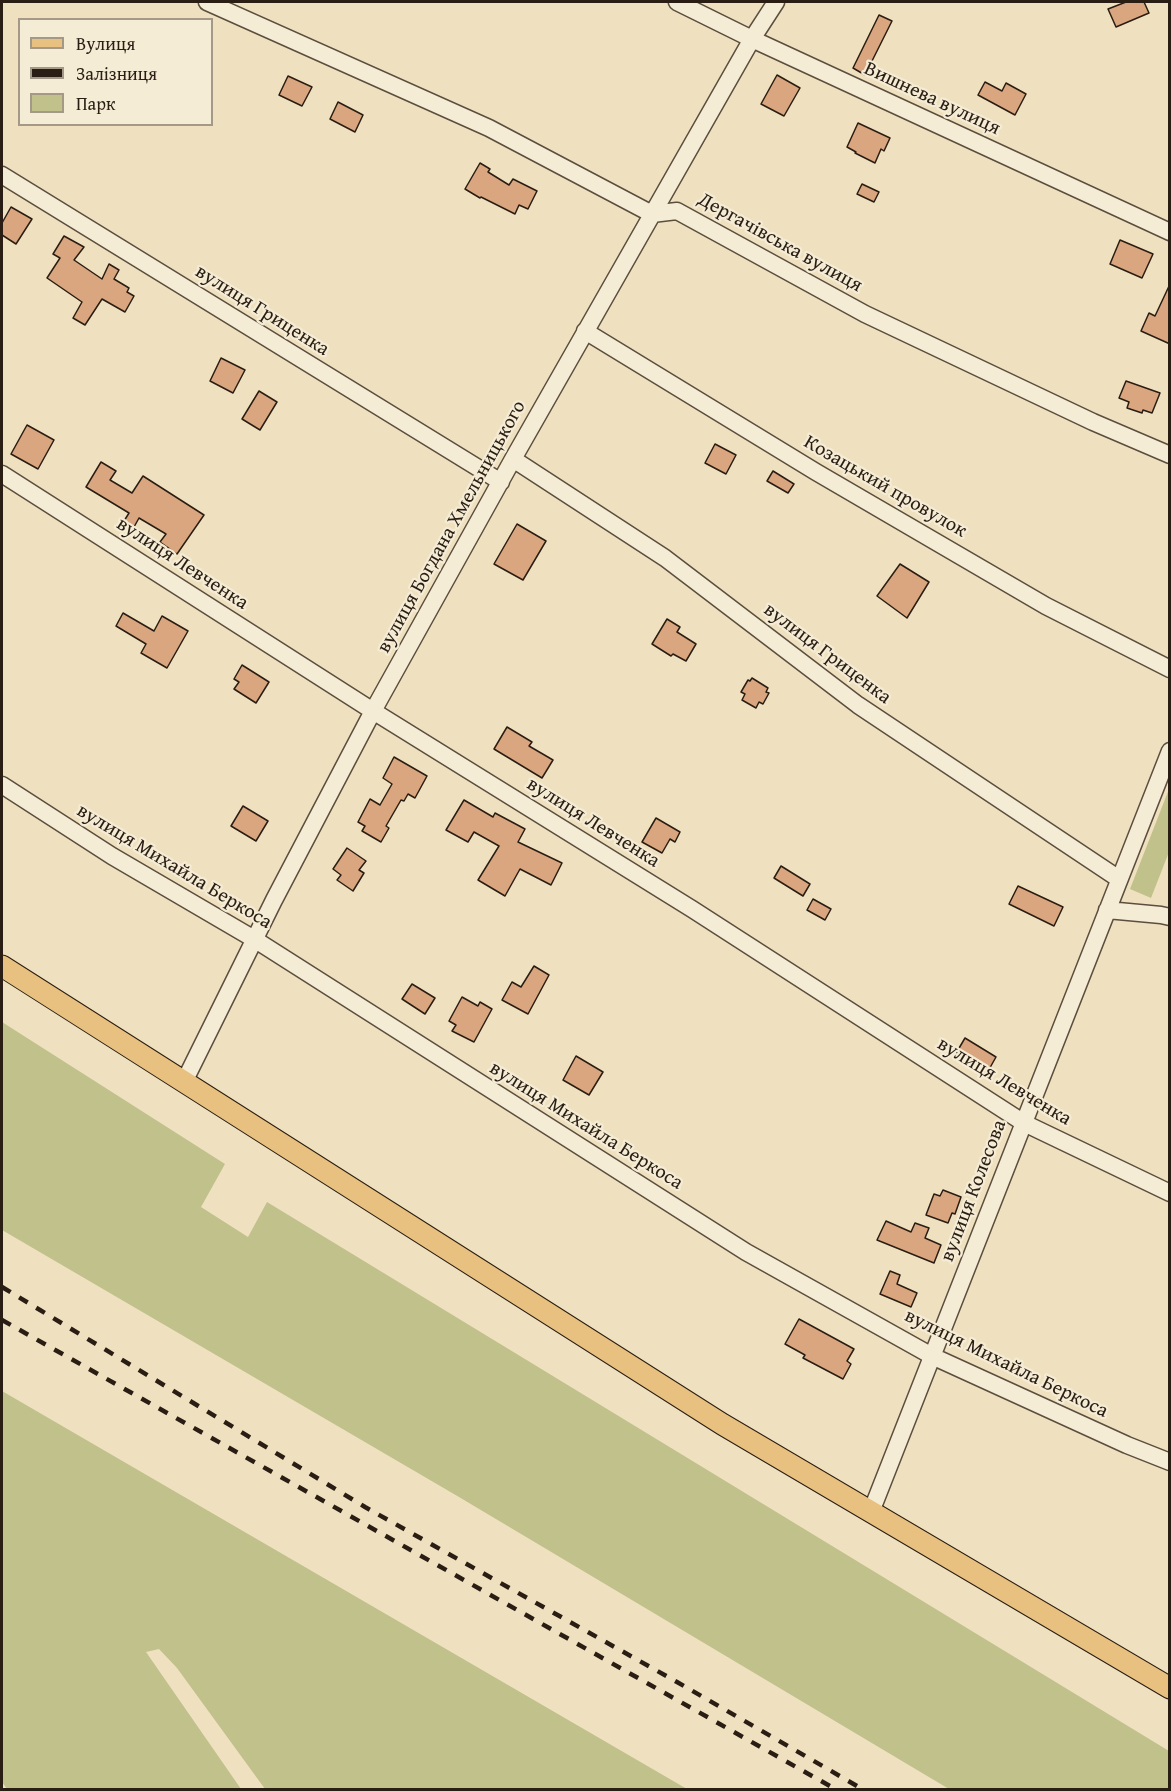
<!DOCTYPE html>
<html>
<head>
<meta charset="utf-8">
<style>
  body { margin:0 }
  #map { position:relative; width:1171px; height:1791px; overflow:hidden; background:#efe1bf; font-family:"Gentium Book Plus",serif }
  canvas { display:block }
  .frame { position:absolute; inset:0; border:3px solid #2a1d13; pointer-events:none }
  .legend { position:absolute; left:18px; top:18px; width:195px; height:108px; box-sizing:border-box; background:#f5ecd5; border:2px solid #a49987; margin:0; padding:8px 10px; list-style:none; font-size:18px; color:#2a1d13 }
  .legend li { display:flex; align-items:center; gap:12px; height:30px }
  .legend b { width:30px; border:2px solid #a49987 }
</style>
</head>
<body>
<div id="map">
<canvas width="1171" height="1791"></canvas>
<div class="frame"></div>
<ul class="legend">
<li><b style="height:8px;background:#e8c080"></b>Вулиця</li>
<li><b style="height:8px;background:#2a1d13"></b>Залізниця</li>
<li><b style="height:16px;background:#c1c18c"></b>Парк</li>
</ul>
</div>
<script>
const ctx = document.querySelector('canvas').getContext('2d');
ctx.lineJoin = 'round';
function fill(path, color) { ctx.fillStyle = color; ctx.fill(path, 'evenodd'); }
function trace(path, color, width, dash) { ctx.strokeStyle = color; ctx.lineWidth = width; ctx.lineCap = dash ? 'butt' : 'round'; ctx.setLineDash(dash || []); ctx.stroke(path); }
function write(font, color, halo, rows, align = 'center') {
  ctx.font = font + ' "Gentium Book Plus",serif'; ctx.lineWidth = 4.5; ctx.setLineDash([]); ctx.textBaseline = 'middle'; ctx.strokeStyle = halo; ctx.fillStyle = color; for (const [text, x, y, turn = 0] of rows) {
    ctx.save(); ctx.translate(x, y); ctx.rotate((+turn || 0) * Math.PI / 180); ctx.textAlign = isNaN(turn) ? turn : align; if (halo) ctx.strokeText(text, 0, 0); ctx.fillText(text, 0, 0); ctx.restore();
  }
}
fill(new Path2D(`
  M1169 789V852L1151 898 1130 889Z
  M2 1022 225 1164 201 1207 248 1237 267 1202 1169 1751V1789H949L459 1497 2 1230Z
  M2 1391 687 1789H265L177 1668 159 1649 146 1652 241 1789H7L2 1782Z`), '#c1c18c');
const building = new Path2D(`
  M1126 2H1144L1149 13 1116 27 1108 9Z
  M879 15 892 21 865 75 853 68Z
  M777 75 800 88 784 116 761 104Z
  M288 76 312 87 302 106 279 95Z
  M985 82 1002 91 1006 83 1026 94 1015 115 978 95Z
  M338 102 363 115 355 132 330 119Z
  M858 123 890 138 884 151 881 149 875 163 855 153 856 152 847 147Z
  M480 163 490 169 488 172 509 185 513 179 537 191 528 209 519 205 515 214 481 197 480 198 465 189Z
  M862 184 879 192 874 202 857 194Z
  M11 207 32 219 16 244 2 235V223Z
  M64 236 84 247 74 260 102 279 109 264 119 270 114 279 129 288 127 292 134 296 125 312 102 299 85 325 73 318 82 302 47 278 60 258 53 254Z
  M1120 240 1153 254 1142 278 1110 264Z
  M1170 284V344L1141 331 1149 313 1155 316Z
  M221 358 245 370 233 393 210 381Z
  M1126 381 1160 393 1152 413 1143 410 1142 413 1127 408 1129 402 1119 398Z
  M259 391 277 402 260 430 242 419Z
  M27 425 54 440 38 469 11 454Z
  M715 444 736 455 726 474 705 463Z
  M101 462 116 471 110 480 132 493 143 476 204 515 177 554 160 542 166 534 139 518 134 527 124 521 129 513 86 487Z
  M773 471 794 484 788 493 767 481Z
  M517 524 546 541 523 580 494 564Z
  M900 564 929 582 907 618 877 596Z
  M123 613 154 631 162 616 188 631 167 668 141 653 146 644 116 626Z
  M667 619 680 627 677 632 696 644 686 661 673 654 671 656 652 644Z
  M242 665 269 682 256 703 234 689 239 682 234 679Z
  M752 678 768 688 766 692 769 693 763 704 759 702 756 708 742 700 745 694 741 692 748 680 750 681Z
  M507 727 532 742 529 746 553 760 542 778 494 749Z
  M394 757 427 776 415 798 408 794 404 801 401 800 386 826 389 828 381 842 362 831 365 826 358 822 370 799 380 805 392 784 383 778Z
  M464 800 493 817 495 813 525 829 518 842 562 863 551 885 520 869 505 896 478 880 499 846 474 832 468 842 446 830Z
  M243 806 268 821 256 841 231 826Z
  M656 818 680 832 675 842 670 839 662 853 642 842Z
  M347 848 366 861 359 870 364 873 353 891 337 880 341 875 333 869Z
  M781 866 810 884 803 896 774 878Z
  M1018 886 1063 907 1054 926 1009 904Z
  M813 899 831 909 825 920 807 910Z
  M534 966 549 975 528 1014 502 1000 512 982 521 987Z
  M412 984 435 998 425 1014 402 999Z
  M462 997 478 1006 480 1002 492 1009 474 1042 452 1031 456 1025 449 1021Z
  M965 1038 996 1057 987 1073 955 1055Z
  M576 1056 603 1072 589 1095 563 1080Z
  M943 1190 961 1197 955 1214 952 1213 948 1223 926 1215 934 1194 940 1196Z
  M886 1221 911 1232 915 1223 929 1228 925 1238 941 1245 934 1263 877 1240Z
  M890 1271 900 1275 897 1284 917 1293 911 1307 880 1294Z
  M799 1319 854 1349 847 1361 851 1364 843 1379 803 1358 805 1355 785 1344Z`);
fill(building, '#daa67f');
trace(building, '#2a1d13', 1.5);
const minor = new Path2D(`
  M207 2 489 128 652 214 677 211 865 314 1093 422 1170 455
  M677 2 752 39 1170 232
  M2 175 501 482
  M585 331 816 472 1046 606 1170 669
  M513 459 665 558 858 705 1119 879
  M2 474 373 711 692 909 1024 1123 1170 1193
  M2 785 112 856 254 939 746 1252 932 1356 1127 1445 1170 1462
  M1107 910 1161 915 1170 917
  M184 1082 274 900 373 711 513 459 752 39 776 2
  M871 1512 1170 751`);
const major = new Path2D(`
  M2 966 722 1424 1170 1688`);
trace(minor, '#5b4e3e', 19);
trace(major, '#2a1d13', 23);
trace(minor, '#f5ecd5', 16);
trace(major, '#e8c080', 21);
trace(new Path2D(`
  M2 1287 365 1507 677 1682 864 1790
  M2 1320 837 1790`), '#2a1d13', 4.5, [10, 10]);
write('20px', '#2a1d13', '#f5ecd5', [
  ["Вишнева вулиця",932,99,25],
  ["Дергачівська вулиця",780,243,29],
  ["вулиця Гриценка",262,311,32],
  ["Козацький провулок",885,487,30],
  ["вулиця Богдана Хмельницького",452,527,-61],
  ["вулиця Левченка",182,564,33],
  ["вулиця Гриценка",827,654,37],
  ["вулиця Левченка",593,823,32],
  ["вулиця Михайла Беркоса",174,867,31],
  ["вулиця Левченка",1004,1082,31],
  ["вулиця Михайла Беркоса",586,1126,32],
  ["вулиця Колесова",974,1191,-69],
  ["вулиця Михайла Беркоса",1006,1364,26]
]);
</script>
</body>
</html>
